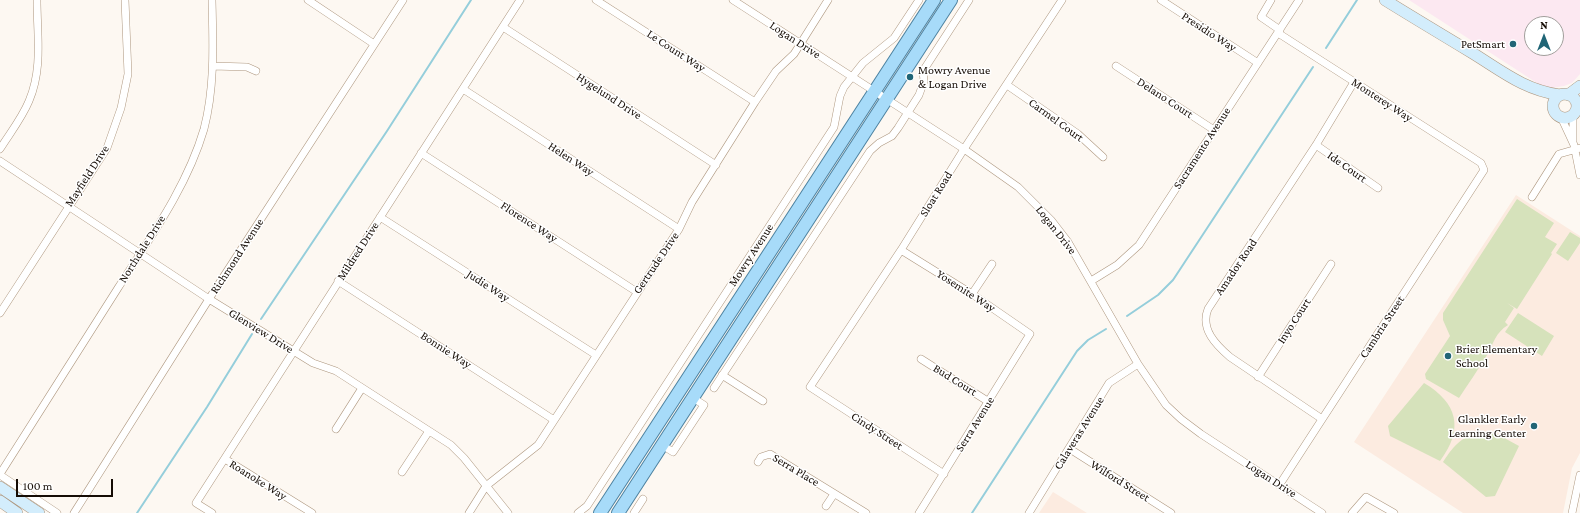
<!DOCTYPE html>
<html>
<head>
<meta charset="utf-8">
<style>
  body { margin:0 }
  #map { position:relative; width:1580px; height:513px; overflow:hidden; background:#fdf8f2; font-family:"Crimson Pro",serif }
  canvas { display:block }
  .north { position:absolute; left:1524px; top:16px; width:40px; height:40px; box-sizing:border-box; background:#fff; border:1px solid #a19e9b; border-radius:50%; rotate:0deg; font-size:11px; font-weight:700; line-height:16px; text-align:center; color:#150c05 }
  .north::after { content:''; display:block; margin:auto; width:14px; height:18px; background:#206576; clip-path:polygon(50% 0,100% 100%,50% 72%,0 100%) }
  .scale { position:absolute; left:16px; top:479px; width:97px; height:18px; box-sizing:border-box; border:2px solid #150c05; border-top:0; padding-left:5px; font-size:12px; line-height:14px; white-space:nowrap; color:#150c05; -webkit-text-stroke:3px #fff; paint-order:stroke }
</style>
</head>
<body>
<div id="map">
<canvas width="1580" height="513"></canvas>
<div class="north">N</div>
<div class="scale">100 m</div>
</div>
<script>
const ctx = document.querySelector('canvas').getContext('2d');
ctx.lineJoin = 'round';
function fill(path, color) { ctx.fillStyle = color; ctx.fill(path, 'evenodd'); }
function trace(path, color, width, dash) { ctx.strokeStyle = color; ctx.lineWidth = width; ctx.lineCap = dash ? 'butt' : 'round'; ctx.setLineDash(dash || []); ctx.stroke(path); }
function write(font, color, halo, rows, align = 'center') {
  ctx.font = font + ' "Crimson Pro",serif'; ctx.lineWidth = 3; ctx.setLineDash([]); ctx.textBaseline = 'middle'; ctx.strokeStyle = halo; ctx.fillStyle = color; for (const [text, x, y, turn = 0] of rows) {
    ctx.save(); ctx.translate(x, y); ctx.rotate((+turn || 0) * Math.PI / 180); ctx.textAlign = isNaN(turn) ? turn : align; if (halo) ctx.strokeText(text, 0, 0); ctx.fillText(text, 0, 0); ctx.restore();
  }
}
fill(new Path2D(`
  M1409 0H1580V74L1572 83 1564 86 1551 88 1540 85ZM1532 24H1556V48H1532Z`), '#fce8f1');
fill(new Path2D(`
  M1516 195 1580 236V453L1572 468 1563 513H1463L1354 442Z
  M1053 492 1087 513H1039Z`), '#fcebe0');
fill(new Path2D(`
  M1517 199 1554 223 1545 237 1557 244 1551 253 1552 254 1517 309 1507 303 1514 308 1505 322 1508 325C1495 333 1494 343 1487 355 1478 370 1468 384 1459 398L1426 379 1425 374 1450 336 1443 320V313Z
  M1570 232 1580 238V243L1568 261 1556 253Z
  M1518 313 1554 336 1542 356 1505 332Z
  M1424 383C1458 403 1464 429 1440 461L1390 436 1388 426Z
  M1485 433 1497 434 1519 446 1495 496 1486 497 1443 462C1455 444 1462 435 1485 433Z`), '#d6e2bb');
trace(new Path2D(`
  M1326 48 1357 0
  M1127 316 1158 295 1173 280 1313 67
  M261 319 387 131 471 0
  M137 513 207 407 252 334
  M972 513 1077 351 1088 340 1106 329`), '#95cedb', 2);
const street = new Path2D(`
  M308 0 374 44
  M596 0 755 102
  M733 0 964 149 1018 187 1051 220 1068 242 1138 364 1166 405 1181 419 1201 434 1322 513
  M1161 0 1258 63
  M1271 0 1261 17 1280 30
  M503 27 716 165
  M1278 33 1481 163 1484 170 1280 484
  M213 66 247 67 256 71
  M1116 66 1214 130
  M1007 85 1078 134 1103 157
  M463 89 679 229
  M1573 114V141
  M1561 117 1574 145 1580 175
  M1316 145 1378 188
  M0 149C10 133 22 118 29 101 43 68 37 35 37 0
  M421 153 637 292
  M0 161 209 299 313 363 336 371 451 445 464 458 508 513
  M1532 197 1559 154 1580 148
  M380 217 596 355
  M901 250 972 294 1030 334 919 513
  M338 281 554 420
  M1091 281 1117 265 1139 245 1299 0
  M972 294 992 264
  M0 313 107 148 121 108 128 74 125 0
  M921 359 989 402
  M722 375 763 401
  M1258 377 1331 264
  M714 388 870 151 879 143 892 136 898 128 919 95 924 81 923 71 969 0
  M1322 419 1230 357C1216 345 1200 329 1208 309L1316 145 1354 82
  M336 429 362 388
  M662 445 673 452 704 405 693 398
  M1070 449 1171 513
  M225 459 312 513
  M758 462 761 457 770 454 866 513
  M402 472 429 431
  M0 474C39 412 79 350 118 288 150 238 187 187 204 129 215 87 213 43 212 0
  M944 474 810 387 901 250 964 149 1062 0
  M0 475 57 513
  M826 506 834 494
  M74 513 209 299 403 0
  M212 513 196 503 520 0
  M469 513 486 486 538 445 679 229 692 202 755 102 776 71 794 54 828 0
  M578 513 587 506 834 127 840 96 844 87 863 63 894 38 919 0
  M634 513 643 499
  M1029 513 1109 383 1138 364
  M1352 513 1366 497 1394 513
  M1572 513 1580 475`);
const secondary = new Path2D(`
  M1385 0C1414 18 1444 36 1474 54 1503 72 1525 90 1560 95
  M1553 106a12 12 0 1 1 24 0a12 12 0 1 1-24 0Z
  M1568 95 1580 86
  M0 487 39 513
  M0 501 17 513`);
const primary = new Path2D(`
  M600 513 934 0
  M618 513 951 0`);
trace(street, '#ad967e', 8);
trace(secondary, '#ad967e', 12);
trace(primary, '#4e83a1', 14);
trace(street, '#fff', 7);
trace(secondary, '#d3edfc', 11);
trace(primary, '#a7dbf9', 12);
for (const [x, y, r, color] of [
  [1513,44,4,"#206576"],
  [910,77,4,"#206576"],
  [1448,356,4,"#206576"],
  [1534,426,4,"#206576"]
]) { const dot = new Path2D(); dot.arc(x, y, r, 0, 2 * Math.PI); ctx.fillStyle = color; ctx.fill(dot); trace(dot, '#fff', 1.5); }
write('12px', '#150c05', '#fff', [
  ["Presidio Way",1209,32,33],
  ["Logan Drive",795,40,33],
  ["Le Count Way",676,51,33],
  ["Hygelund Drive",609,96,33],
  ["Delano Court",1165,98,33],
  ["Monterey Way",1382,100,33],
  ["Carmel Court",1056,120,36],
  ["Sacramento Avenue",1202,148,-57],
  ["Helen Way",571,159,33],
  ["Ide Court",1347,167,35],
  ["Mayfield Drive",87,176,-57],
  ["Sloat Road",936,194,-58],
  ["Florence Way",529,222,33],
  ["Logan Drive",1056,230,52],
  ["Northdale Drive",142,249,-58],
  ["Mildred Drive",358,251,-57],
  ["Mowry Avenue",751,255,-57],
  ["Richmond Avenue",237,256,-57],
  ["Gertrude Drive",656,263,-56],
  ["Amador Road",1236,267,-56],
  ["Judie Way",488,286,33],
  ["Yosemite Way",966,291,33],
  ["Inyo Court",1294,321,-57],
  ["Cambria Street",1382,327,-57],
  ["Glenview Drive",261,331,32],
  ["Bonnie Way",446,350,33],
  ["Bud Court",955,380,32],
  ["Serra Avenue",975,424,-58],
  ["Cindy Street",877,431,33],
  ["Calaveras Avenue",1079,433,-58],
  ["Serra Place",796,470,31],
  ["Logan Drive",1271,479,33],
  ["Roanoke Way",258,480,32],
  ["Wilford Street",1120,481,32]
]);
write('12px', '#150c05', '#fff', [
  ["PetSmart",1505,44],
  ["Mowry Avenue",918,70,"left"],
  ["& Logan Drive",918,84,"left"],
  ["Brier Elementary",1456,349,"left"],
  ["School",1456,363,"left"],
  ["Glankler Early",1526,419],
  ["Learning Center",1526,433]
], 'right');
</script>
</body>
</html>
